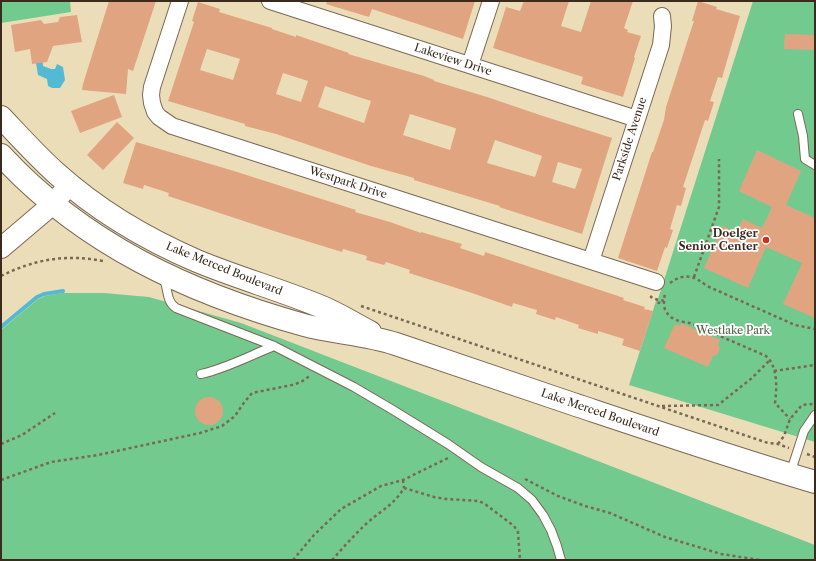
<!DOCTYPE html>
<html>
<head>
<meta charset="utf-8">
<style>
  body { margin:0 }
  #map { position:relative; width:816px; height:561px; overflow:hidden; background:#ecddb9; font-family:"Libre Caslon Text",serif }
  canvas { display:block }
  .frame { position:absolute; inset:0; border:2px solid #3b2a1e; pointer-events:none }
</style>
</head>
<body>
<div id="map">
<canvas width="816" height="561"></canvas>
<div class="frame"></div>
</div>
<script>
const ctx = document.querySelector('canvas').getContext('2d');
ctx.lineJoin = 'round';
function fill(path, color) { ctx.fillStyle = color; ctx.fill(path, 'evenodd'); }
function trace(path, color, width, dash) { ctx.strokeStyle = color; ctx.lineWidth = width; ctx.lineCap = dash ? 'butt' : 'round'; ctx.setLineDash(dash || []); ctx.stroke(path); }
function write(font, color, halo, rows, align = 'center') {
  ctx.font = font + ' "Libre Caslon Text",serif'; ctx.lineWidth = 3.5; ctx.setLineDash([]); ctx.textBaseline = 'middle'; ctx.strokeStyle = halo; ctx.fillStyle = color; for (const [text, x, y, turn = 0] of rows) {
    ctx.save(); ctx.translate(x, y); ctx.rotate((+turn || 0) * Math.PI / 180); ctx.textAlign = isNaN(turn) ? turn : align; if (halo) ctx.strokeText(text, 0, 0); ctx.fillText(text, 0, 0); ctx.restore();
  }
}
fill(new Path2D(`
  M1 1H70L71 12 1 23Z
  M753 1H815V442L629 385 657 298 658 299 665 277Z
  M63 293H104L149 297 241 323 815 545V560H1V330L38 299 45 296Z`), '#73ca8f');
fill(new Path2D(`
  M42 56 43 66 51 69H55L57 64 63 67 65 80 60 88H52L48 86 47 79 38 75 35 57Z`), '#54b9d3');
trace(new Path2D(`
  M1 327 37 297 44 294 63 291`), '#54b9d3', 4);
fill(new Path2D(`
  M109 1H156L133 71 128 69 126 94 82 90 83 84Z
  M327 1H475L463 39 372 9 369 17 326 4Z
  M524 1H569L561 26 581 32 591 1H633L624 28 628 30 627 32 641 36 634 57 635 58 623 97 581 84 583 77 493 48 506 7 520 11Z
  M698 1 717 7 716 9 740 16 722 78 718 77 710 101 714 102 708 121 705 120 683 187 686 188 681 206 677 205 670 229 673 230 667 248 665 247 657 271 618 258 652 152H653L664 120 666 107 689 36 694 21H692Z
  M198 2 220 9 219 12 272 28V29L296 37V35L349 53 348 54 424 76 434 80V81L487 97 540 115 612 138 582 234 499 207 500 206 414 180V178L371 166 276 134 245 126V124L168 101 194 22 192 21ZM207 49 240 59 233 80 200 70ZM283 73 308 81 301 102 276 94ZM325 86 371 101 364 123 318 107ZM410 114 455 128 456 129 450 150 403 135ZM495 140 542 156 535 177 487 163ZM558 162 582 169 575 189 552 182Z
  M77 15 82 42 53 46 47 62 32 64 30 49 15 52 11 25 41 20 44 24 58 22 60 17Z
  M785 34 815 35V50L784 49Z
  M114 95 122 117 80 133 71 111Z
  M117 122 134 138 103 170 87 155Z
  M136 142 234 171 356 210 355 212 390 222 421 233V232L462 244 460 248 484 256 485 252 624 298 623 300 645 307 644 309 653 311 640 351 622 345 624 339 598 331V334L578 328 579 325 556 317 555 320 536 314 537 310 513 303 512 307 472 293 409 273 410 270 386 262 384 265 366 260 367 256 343 249 342 252 277 232 168 196 169 193 144 185 143 189 123 183Z
  M757 150 801 171 786 205 815 218V318L783 304 802 263 766 247 748 288 704 268 723 226 737 232 743 219 762 228 772 207 739 191Z
  M681 323 720 340 718 345 720 348 717 355 713 356 708 367 664 348 675 324 680 326Z
  M195 411a14 14 0 1 1 28 0a14 14 0 1 1-28 0Z`), '#e1a481');
const service = new Path2D(`
  M798 114 803 136 805 159 815 165
  M163 277C169 289 165 300 176 308L274 346 354 387 393 410 448 444 481 467 518 488 532 500 543 515 551 530 557 546 561 560
  M201 374C227 368 249 356 274 346
  M790 474 804 431 815 415`);
const minor = new Path2D(`
  M180 1 152 87 151 95 152 103 155 112 159 117 172 126 656 282
  M270 1 637 119
  M470 65 491 1
  M591 261 661 45 663 26 662 16`);
const tertiary = new Path2D(`
  M1 248 47 209 70 185`);
const secondary = new Path2D(`
  M1 117C19 136 37 156 56 173 97 210 146 239 197 261 238 278 281 290 322 307 339 314 354 324 370 332
  M1 155C83 244 189 293 304 325 334 333 366 334 396 344 455 364 514 384 573 404 654 431 734 458 815 482`);
trace(service, '#796954', 10);
trace(minor, '#796954', 18);
trace(tertiary, '#796954', 22);
trace(secondary, '#796954', 24);
trace(new Path2D(`
  M1 276C35 259 66 254 103 261
  M694 277 719 207V159
  M670 283C685 272 694 276 707 286L795 325 815 329
  M652 296 651 297 658 300 657 302 659 303 660 300 664 301 665 292
  M664 301C664 304 664 309 666 311 670 320 682 322 690 323L766 356C778 366 777 389 775 403L790 419
  M361 306 768 443 778 444 789 448
  M774 371 815 365
  M662 406 718 405 752 378 770 360
  M1 444 22 435 55 413
  M778 444 784 436 790 419 802 405 813 404
  M807 454 815 457
  M525 479 558 496 585 506 610 513 665 537 721 554 760 560
  M1 480 51 462 98 455 200 433 222 426 235 416 243 404 252 393 292 385 301 382 311 375
  M403 480 404 488
  M293 560 314 535 341 509 381 486 403 480 450 457
  M332 560C343 548 354 535 366 524 380 511 394 505 404 488L434 497 446 499 479 501 485 504 514 526 518 532 520 560`), '#796954', 2.5, [3, 3]);
trace(service, '#fff', 8);
trace(minor, '#fff', 16);
trace(tertiary, '#fff', 20);
trace(secondary, '#fff', 22);
for (const [x, y, r, color] of [
  [766,240,4,"#c8321e"]
]) { const dot = new Path2D(); dot.arc(x, y, r, 0, 2 * Math.PI); ctx.fillStyle = color; ctx.fill(dot); trace(dot, '#fff', 1.5); }
write('11px', '#3b2a1e', '#fff', [
  ["Lakeview Drive",453,60,18],
  ["Parkside Avenue",630,139,-72],
  ["Westpark Drive",348,183,18],
  ["Lake Merced Boulevard",224,269,22],
  ["Lake Merced Boulevard",600,413,19]
]);
write('bold 11px', '#3b2a1e', '#fff', [
  ["Doelger",758,234],
  ["Senior Center",758,247]
], 'right');
write('11px', '#4f6246', '#fff', [
  ["Westlake Park",733,331]
]);
</script>
</body>
</html>
